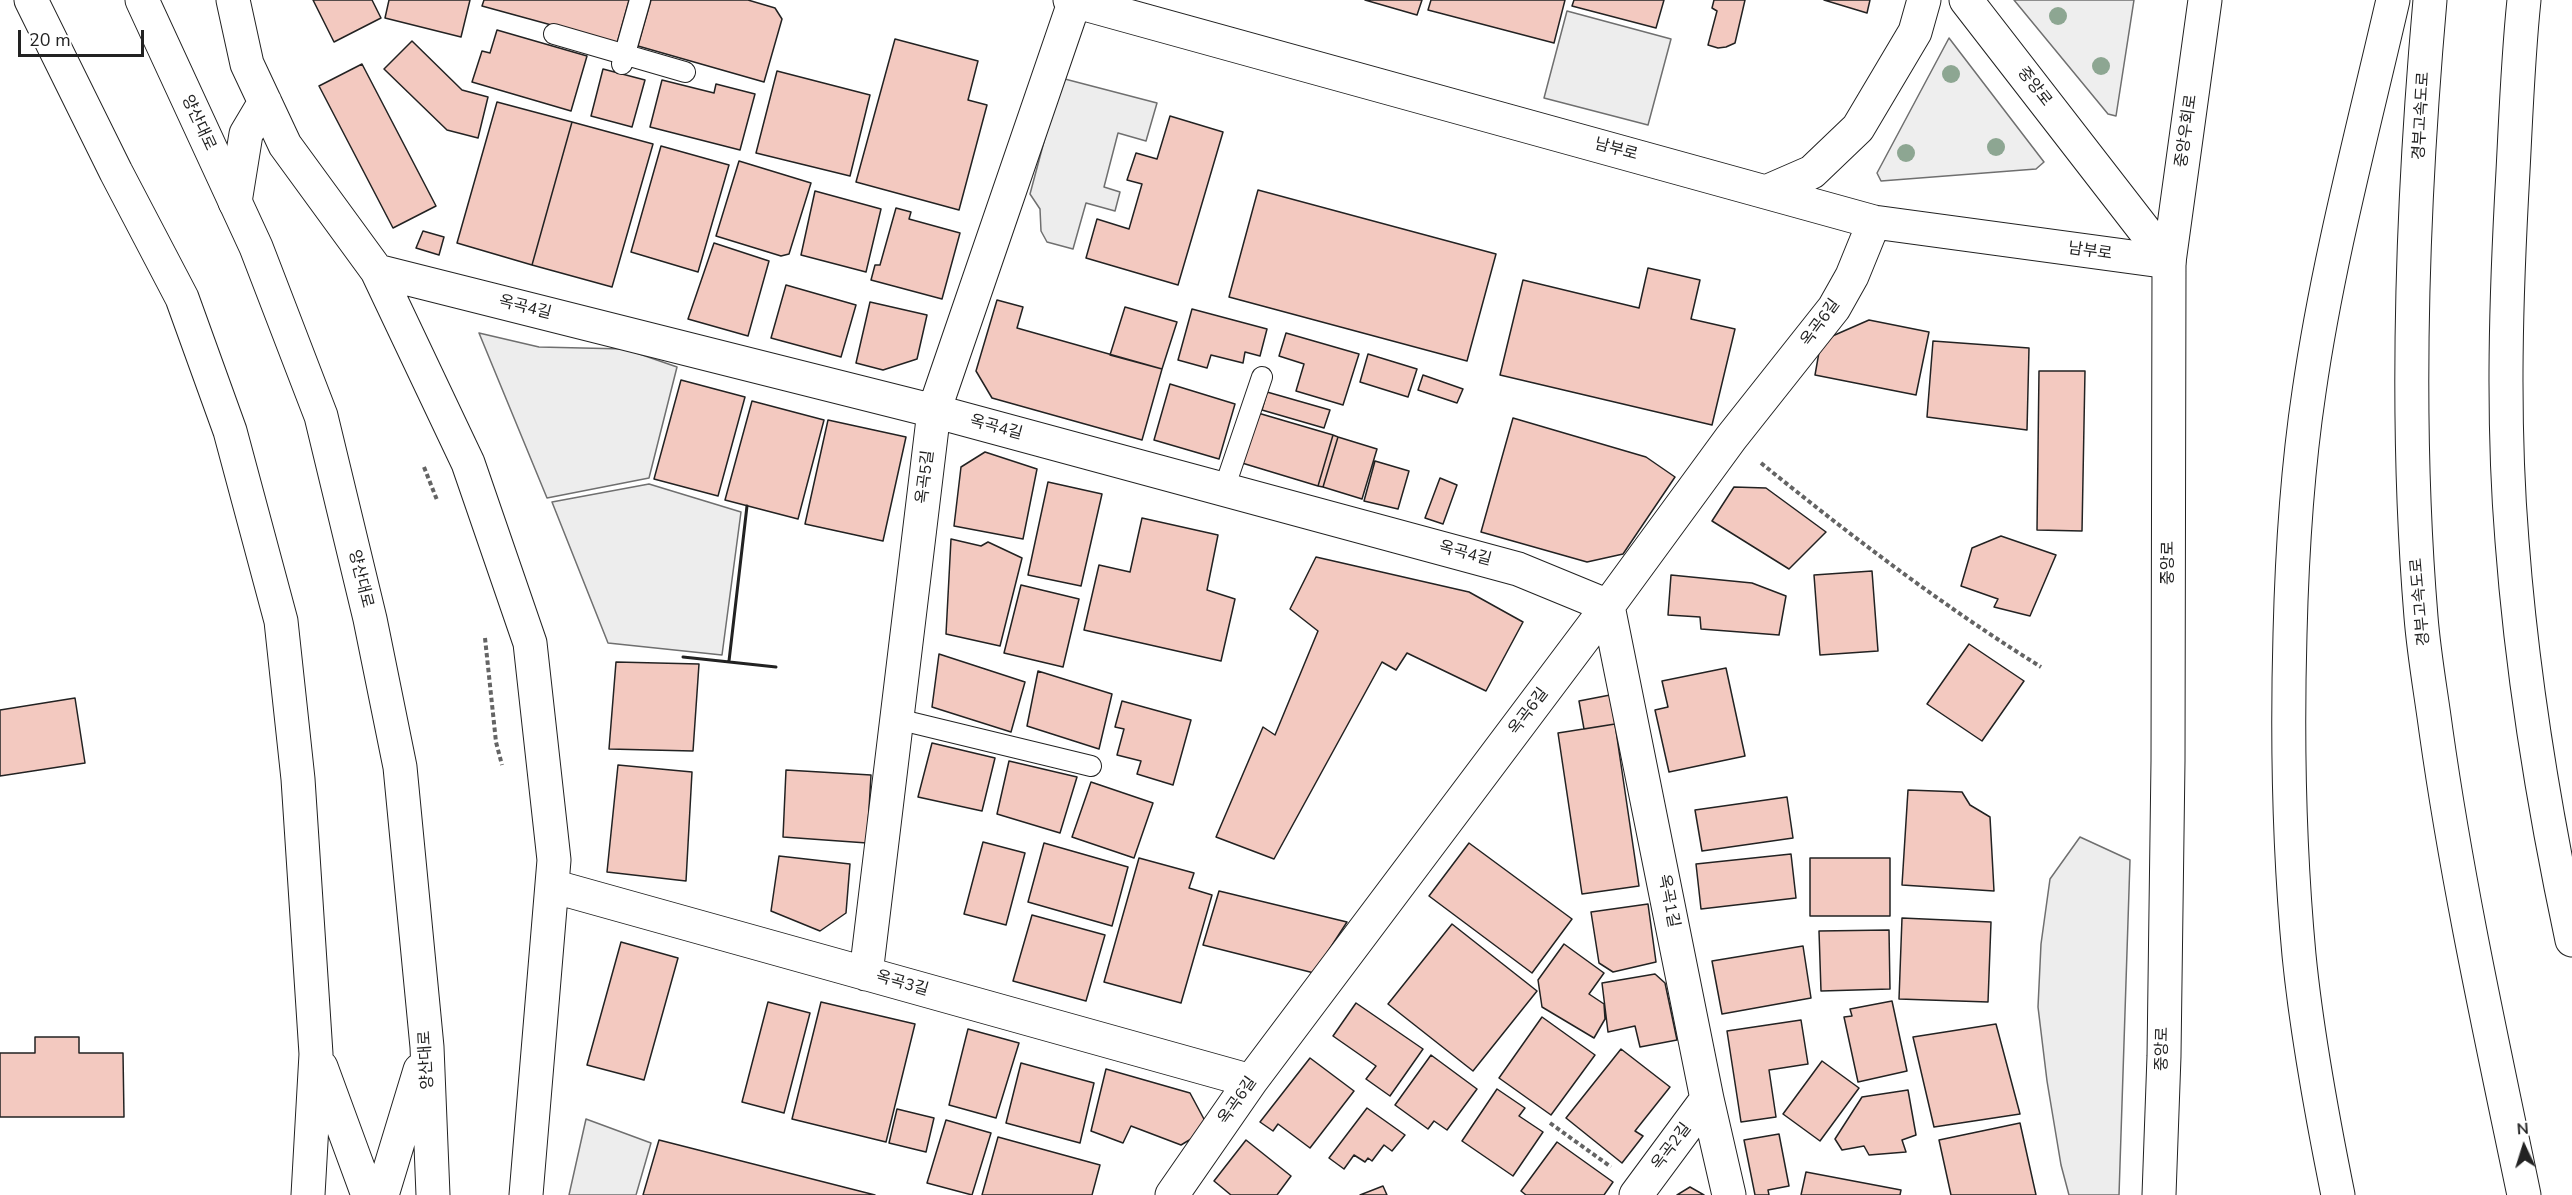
<!DOCTYPE html>
<html>
<head>
<meta charset="utf-8">
<style>
  body { margin:0 }
  #map { position:relative; width:2572px; height:1195px; overflow:hidden; background:#fff; font-family:"Nunito Sans",sans-serif }
  canvas { display:block }
  .north { position:absolute; left:2494px; top:1117px; width:60px; height:60px; -webkit-text-stroke:4px #fff; paint-order:stroke; rotate:356deg; font-size:16px; font-weight:700; line-height:24px; text-align:center; color:#222 }
  .north::after { content:''; display:block; margin:auto; width:21px; height:27px; background:#222; clip-path:polygon(50% 0,100% 100%,50% 72%,0 100%) }
  .scale { position:absolute; left:18px; top:30px; width:126px; height:27px; box-sizing:border-box; border:3px solid #222; border-top:0; padding-left:8px; font-size:18px; line-height:21px; white-space:nowrap; color:#222; -webkit-text-stroke:4px #fff; paint-order:stroke }
</style>
</head>
<body>
<div id="map">
<canvas width="2572" height="1195"></canvas>
<div class="north">N</div>
<div class="scale">20 m</div>
</div>
<script>
const ctx = document.querySelector('canvas').getContext('2d');
ctx.lineJoin = 'round';
function fill(path, color) { ctx.fillStyle = color; ctx.fill(path, 'evenodd'); }
function trace(path, color, width, dash) { ctx.strokeStyle = color; ctx.lineWidth = width; ctx.lineCap = dash ? 'butt' : 'round'; ctx.setLineDash(dash || []); ctx.stroke(path); }
function write(font, color, halo, rows, align = 'center') {
  ctx.font = font + ' "Nunito Sans","Noto Sans KR",sans-serif'; ctx.lineWidth = 4.5; ctx.setLineDash([]); ctx.textBaseline = 'middle'; ctx.strokeStyle = halo; ctx.fillStyle = color; for (const [text, x, y, turn = 0] of rows) {
    ctx.save(); ctx.translate(x, y); ctx.rotate((+turn || 0) * Math.PI / 180); ctx.textAlign = isNaN(turn) ? turn : align; if (halo) ctx.strokeText(text, 0, 0); ctx.fillText(text, 0, 0); ctx.restore();
  }
}
const green = new Path2D(`
  M2014 0H2134L2116 116 2108 114Z
  M1949 38 2044 162 2036 169 1881 181 1877 173Z`);
fill(green, '#eee');
trace(green, '#6f6f6f', 1.5);
const parking = new Path2D(`
  M1567 11 1671 39 1648 125 1544 98Z
  M1061 78 1157 103 1146 141 1118 133 1104 187 1120 192 1115 211 1086 203 1073 249 1047 242 1041 231 1040 209 1030 194Z
  M479 333 539 347 625 349 677 367 649 478 547 498Z
  M649 484 741 512 722 655 608 643 552 502Z
  M2080 837 2130 860 2119 1195H2069L2061 1165 2047 1081 2038 1007 2041 944 2050 879Z
  M586 1119 651 1143 636 1195H569Z`);
fill(parking, '#ededed');
trace(parking, '#6f6f6f', 1.5);
const building = new Path2D(`
  M313 0H372L381 18 334 42Z
  M389 0H470L461 37 385 18Z
  M484 0H629L617 43 482 6Z
  M651 0H748L775 8 782 19 764 82 638 46Z
  M1365 0H1422L1417 15Z
  M1431 0H1565L1554 43 1428 10Z
  M1574 0H1664L1656 28 1572 6Z
  M1714 0H1745L1735 43 1726 47 1718 48 1708 45 1717 11 1712 8Z
  M1824 0H1870L1867 13Z
  M497 30 587 56 571 111 472 82 482 51 490 53Z
  M895 39 978 61 968 100 987 105 959 210 856 182Z
  M412 41 462 90 488 97 478 138 447 130 384 69Z
  M362 64 436 206 393 228 319 86Z
  M603 69 645 80 632 127 591 116Z
  M777 71 870 95 850 176 756 153Z
  M662 80 714 93 716 84 755 94 740 150 650 127Z
  M497 102 572 122 532 265 457 243Z
  M1170 116 1223 132 1178 285 1086 258 1097 219 1129 229 1142 184 1127 180 1136 153 1157 159Z
  M572 122 653 144 612 287 532 265Z
  M661 146 729 165 698 272 631 252Z
  M739 161 811 183 789 254 781 256 716 236Z
  M1258 190 1496 254 1467 361 1229 297Z
  M815 191 881 209 866 272 801 255Z
  M896 208 911 212 909 219 960 233 942 299 871 280 875 265H880Z
  M423 231 444 237 439 255 416 248Z
  M714 243 769 261 748 336 688 319Z
  M1648 268 1700 280 1691 319 1735 329 1712 425 1500 375 1523 280 1639 308Z
  M786 285 856 305 841 357 771 338Z
  M997 300 1023 307 1017 328 1162 369 1142 440 992 398 976 371Z
  M870 302 927 315 917 359 883 370 856 363Z
  M1125 307 1177 322 1162 369 1110 355Z
  M1192 309 1267 329 1260 356 1245 352 1243 363 1211 355 1207 368 1178 360Z
  M1869 320 1929 332 1916 395 1815 375 1821 341Z
  M1286 333 1359 354 1343 405 1296 391 1304 364 1279 356Z
  M1933 341 2029 348 2027 430 1927 417Z
  M1368 354 1417 369 1408 397 1360 382Z
  M2039 371H2085L2082 531 2037 530Z
  M1423 375 1463 389 1457 403 1418 390Z
  M681 380 745 397 718 496 654 479Z
  M1170 384 1235 404 1219 459 1154 440Z
  M1267 392 1330 410 1324 428 1262 410Z
  M752 401 824 420 798 519 725 500Z
  M1258 413 1333 435 1318 486 1242 463Z
  M1513 418 1646 457 1675 477 1623 554 1587 562 1481 532Z
  M828 420 906 437 883 541 805 524Z
  M1333 435 1338 437 1323 487 1318 486Z
  M1338 437 1377 449 1362 499 1323 487Z
  M985 452 1037 469 1023 539 954 526 961 467Z
  M1375 461 1409 471 1398 509 1364 501Z
  M1440 478 1457 485 1443 524 1425 518Z
  M1048 482 1102 494 1081 586 1028 575Z
  M1734 487 1766 488 1826 532 1789 569 1712 521Z
  M1142 518 1218 535 1207 590 1235 599 1221 661 1084 630 1099 565 1130 572Z
  M2001 536 2056 555 2030 616 1994 607 1998 599 1961 586 1972 548Z
  M951 539 981 546 988 542 1022 558 1000 646 946 634Z
  M1316 557 1469 592 1523 622 1486 691 1407 653 1396 670 1382 662 1274 859 1216 837 1263 727 1275 735 1318 631 1290 609Z
  M1872 571 1878 651 1820 655 1814 575Z
  M1671 575 1752 583 1786 596 1779 635 1701 629 1700 617 1668 615Z
  M1021 585 1079 599 1063 667 1004 653Z
  M1969 644 2024 681 1982 741 1927 704Z
  M939 654 1025 682 1011 732 932 707Z
  M616 662 699 664 693 751 609 749Z
  M1726 668 1745 756 1669 772 1655 710 1668 707 1662 681Z
  M1038 671 1112 694 1099 749 1027 726Z
  M1610 695 1615 724 1584 729 1579 701Z
  M75 698 85 763 0 776V710Z
  M1122 701 1191 720 1173 785 1137 774 1141 761 1117 755 1124 729 1115 727Z
  M1615 724 1639 886 1582 894 1558 733Z
  M932 743 995 758 982 811 918 797Z
  M1009 761 1077 777 1060 833 997 814Z
  M618 765 692 772 686 881 607 872Z
  M786 770 871 775 867 843 783 837Z
  M1091 782 1153 803 1134 858 1072 837Z
  M1908 790 1962 792 1970 805 1990 817 1994 891 1902 885Z
  M1787 797 1793 838 1702 851 1695 810Z
  M983 842 1025 853 1006 925 964 914Z
  M1044 843 1128 867 1112 926 1028 902Z
  M1469 843 1572 919 1532 973 1429 896Z
  M1791 854 1796 898 1701 909 1696 864Z
  M779 856 850 864 846 913 820 931 771 911Z
  M1139 858 1194 873 1189 888 1212 895 1181 1003 1104 982Z
  M1810 858H1890V916H1810Z
  M1219 891 1347 922 1314 973 1203 945Z
  M1648 904 1656 962 1613 972 1599 963 1591 912Z
  M1032 915 1105 935 1086 1001 1013 981Z
  M1902 918 1991 922 1988 1002 1899 999Z
  M1452 924 1537 991 1473 1071 1388 1004Z
  M1889 930 1890 989 1821 991 1819 931Z
  M621 942 678 958 644 1080 587 1065Z
  M1564 944 1604 973 1589 994 1604 1004 1605 1019 1594 1038 1542 1007 1538 980Z
  M1803 946 1811 998 1722 1014 1712 961Z
  M1655 974 1665 983 1677 1040 1640 1047 1635 1026 1608 1032 1602 983Z
  M1892 1001 1907 1071 1858 1082 1844 1017 1852 1016 1850 1009Z
  M768 1002 810 1013 784 1113 742 1102Z
  M821 1002 915 1024 886 1142 792 1119Z
  M1356 1003 1423 1049 1390 1096 1366 1079 1376 1066 1333 1036Z
  M1542 1017 1595 1055 1551 1115 1499 1078Z
  M1801 1020 1808 1064 1769 1070 1776 1117 1741 1122 1727 1031Z
  M1996 1024 2020 1114 1934 1127 1913 1037Z
  M968 1029 1019 1043 996 1118 949 1105Z
  M35 1037H79V1053H123L124 1117H0V1053H35Z
  M1621 1049 1670 1087 1635 1131 1643 1136 1622 1163 1566 1118Z
  M1431 1055 1477 1089 1447 1130 1434 1121 1428 1129 1395 1105Z
  M1310 1058 1354 1091 1310 1148 1278 1124 1273 1131 1260 1122Z
  M1822 1061 1859 1088 1820 1141 1783 1114Z
  M1021 1063 1094 1083 1080 1143 1006 1123Z
  M1106 1069 1190 1093 1205 1121 1191 1139 1181 1145 1131 1126 1123 1143 1091 1131Z
  M1497 1089 1525 1108 1519 1116 1543 1132 1513 1176 1462 1141Z
  M1908 1090 1916 1135 1902 1140 1906 1152 1869 1155 1864 1146 1842 1150 1835 1139 1862 1097Z
  M1367 1108 1405 1135 1392 1151 1384 1145 1372 1161 1368 1158 1365 1162 1354 1155 1344 1169 1329 1158Z
  M897 1109 934 1118 926 1152 889 1143Z
  M946 1120 991 1133 972 1195 927 1183Z
  M2020 1123 2036 1195H1951L1939 1140Z
  M1779 1134 1789 1186 1768 1190 1769 1195H1755L1744 1140Z
  M998 1137 1100 1165 1092 1195H982Z
  M659 1140 875 1195H643Z
  M1246 1140 1291 1176 1277 1195H1231L1214 1181Z
  M1557 1142 1613 1182 1604 1195H1526L1521 1191Z
  M1806 1172 1901 1190 1900 1195H1801Z
  M1383 1186 1387 1195H1360Z
  M1690 1187 1704 1195H1677Z`);
fill(building, '#f3c9c0');
trace(building, '#222', 1.5);
const service = new Path2D(`
  M554 34 685 72
  M622 64 640 0
  M1224 489 1262 377
  M897 719 1091 766`);
const minor = new Path2D(`
  M233 0 247 64 285 145 377 271 468 463 530 643 554 860 526 1195
  M1070 0 1874 222 2169 262
  M1766 192 1812 172 1858 128 1915 32 1924 0
  M235 202 246 134 265 102
  M377 271 934 411 1518 569 1608 606 1707 1099 1729 1195
  M552 886 1251 1081
  M866 974 934 411 1075 0
  M1172 1195 1251 1081 1608 606 1731 438 1834 308 1852 276 1874 222
  M1636 1195 1707 1099`);
const secondary = new Path2D(`
  M1966 0 2169 262 2168 761 2164 1056 2159 1195
  M2169 262 2205 0`);
const primary = new Path2D(`
  M31 0 116 172 182 298 230 431 281 621 298 779 316 1054 308 1195
  M142 0 256 247 321 416 370 619 400 767 427 1047 433 1195
  M321 1067 368 1195
  M382 1195 420 1070`);
const motorway = new Path2D(`
  M2430 0C2412 203 2404 413 2421 617 2424 655 2431 693 2436 731 2458 887 2492 1041 2524 1195
  M2524 0C2518 57 2516 114 2513 171 2506 294 2502 418 2512 541 2522 675 2544 809 2572 940
  M2338 1195C2322 1116 2307 1036 2299 955 2289 848 2287 741 2290 634 2292 553 2297 472 2309 392 2328 260 2363 130 2393 0`);
trace(service, '#222', 22);
trace(minor, '#222', 35);
trace(secondary, '#222', 35);
trace(primary, '#222', 35);
trace(motorway, '#222', 35);
trace(new Path2D(`
  M1761 463C1851 536 1943 606 2041 667
  M424 467 437 500
  M485 638 496 742 502 765
  M1550 1123 1611 1167`), '#646464', 4, [4.5, 3]);
trace(service, '#fff', 20);
trace(minor, '#fff', 33);
trace(secondary, '#fff', 33);
trace(primary, '#fff', 33);
trace(motorway, '#fff', 33);
trace(new Path2D(`
  M683 657 776 667
  M729 661 747 506`), '#222', 3);
ctx.fillStyle = '#8da692';
for (const [x, y] of [
  [2058,16],
  [2101,66],
  [1951,74],
  [1996,147],
  [1906,153]
]) { ctx.beginPath(); ctx.arc(x, y, 9, 0, 2 * Math.PI); ctx.fill(); }
write('16px', '#222', '#fff', [
  ["중앙로",2034,87,52],
  ["경부고속도로",2422,116,-87],
  ["양산대로",198,123,65],
  ["중앙우회로",2187,131,-82],
  ["남부로",1616,150,15],
  ["남부로",2090,252,8],
  ["옥곡4길",525,308,14],
  ["옥곡6길",1821,323,-54],
  ["옥곡4길",996,428,15],
  ["옥곡5길",926,477,-83],
  ["옥곡4길",1465,554,15],
  ["중앙로",2169,563,-90],
  ["양산대로",360,579,76],
  ["경부고속도로",2421,602,-95],
  ["옥곡6길",1529,712,-53],
  ["옥곡1길",1668,901,79],
  ["옥곡3길",902,984,16],
  ["중앙로",2163,1049,-89],
  ["양산대로",427,1060,-93],
  ["옥곡6길",1238,1101,-55],
  ["옥곡2길",1672,1147,-53]
]);
</script>
</body>
</html>
